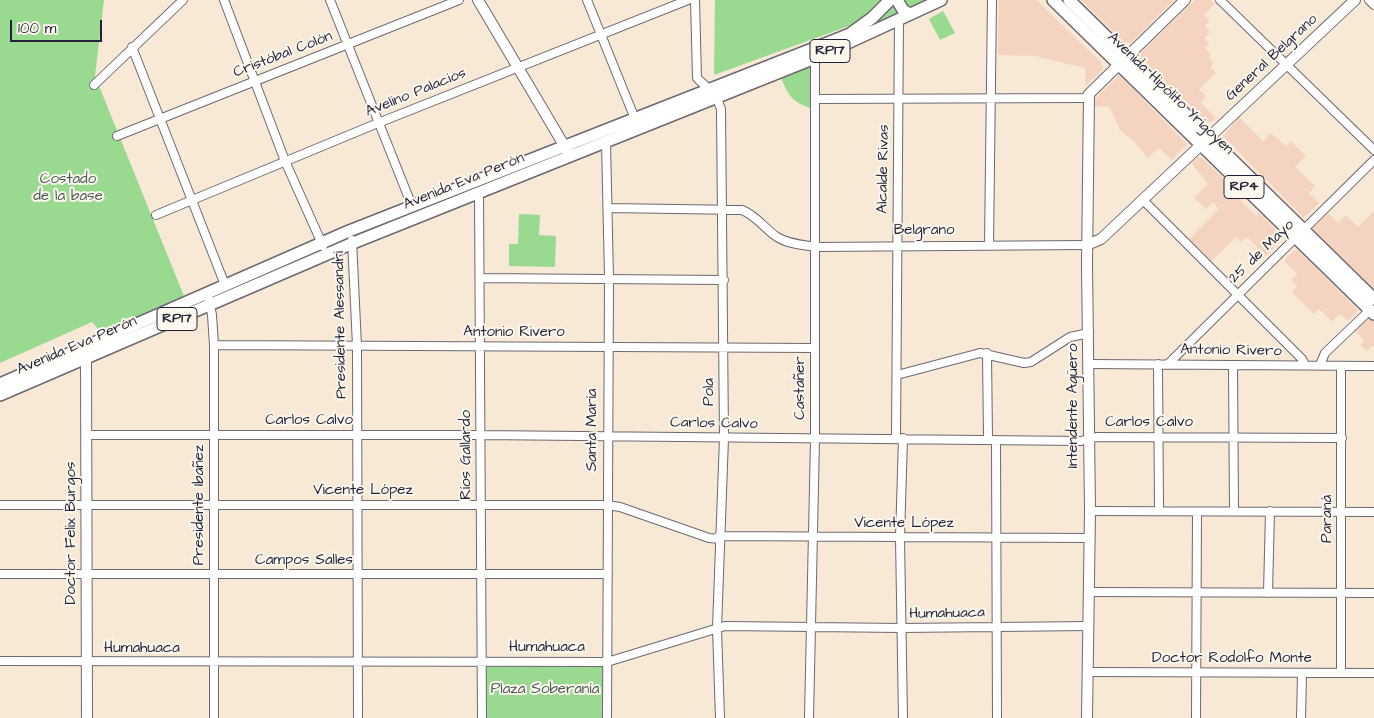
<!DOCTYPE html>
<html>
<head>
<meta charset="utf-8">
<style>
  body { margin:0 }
  #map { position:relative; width:1374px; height:718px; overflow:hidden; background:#f7e9d5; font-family:"Architects Daughter",sans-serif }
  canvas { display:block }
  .scale { position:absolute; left:10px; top:20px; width:92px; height:22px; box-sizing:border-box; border:2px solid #22223b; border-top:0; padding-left:6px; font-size:15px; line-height:18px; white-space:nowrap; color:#22223b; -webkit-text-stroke:4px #fbf7ec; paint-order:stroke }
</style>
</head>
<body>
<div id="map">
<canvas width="1374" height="718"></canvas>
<div class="scale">100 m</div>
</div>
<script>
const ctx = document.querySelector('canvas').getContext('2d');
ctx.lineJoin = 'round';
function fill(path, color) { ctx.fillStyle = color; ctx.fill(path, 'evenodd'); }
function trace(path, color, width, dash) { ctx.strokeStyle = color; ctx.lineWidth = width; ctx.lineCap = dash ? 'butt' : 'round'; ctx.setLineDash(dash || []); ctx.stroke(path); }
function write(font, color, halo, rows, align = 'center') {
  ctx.font = font + ' "Architects Daughter",sans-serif'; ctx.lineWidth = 4; ctx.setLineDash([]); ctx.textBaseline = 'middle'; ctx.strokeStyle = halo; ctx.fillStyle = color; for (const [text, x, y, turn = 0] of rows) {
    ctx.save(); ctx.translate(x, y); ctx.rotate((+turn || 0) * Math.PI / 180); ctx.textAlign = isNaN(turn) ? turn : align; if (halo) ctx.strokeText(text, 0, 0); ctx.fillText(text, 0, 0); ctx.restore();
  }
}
fill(new Path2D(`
  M999 0H1036L1102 63 1103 69 1086 86 1085 68 1035 56 998 55Z
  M1081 0H1174L1131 43H1125Z
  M1195 0H1211L1215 4 1204 15 1210 21 1205 26 1210 32 1204 38 1209 43 1205 48 1211 54 1208 57 1214 63 1210 67 1216 73 1199 89 1206 96 1201 103 1216 118 1211 122H1207L1141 58V53Z
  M1119 75 1187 144 1172 160 1159 148 1148 158 1134 141 1120 130 1109 106 1094 107V100Z
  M1239 117 1263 141 1271 133 1286 146 1291 141 1306 156 1295 167 1315 186 1309 193 1319 203 1306 216 1303 217 1223 136Z
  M1197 157 1202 158 1236 191 1234 194 1256 216 1259 213 1283 237 1266 256 1247 237 1241 242 1236 237 1212 261 1189 239 1219 209 1213 202 1206 209 1194 198 1208 184 1191 163Z
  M1374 211V289L1315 232 1313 228 1328 213 1338 223 1346 215 1358 227Z
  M1298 250 1358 310 1348 321 1340 314 1332 321 1319 309 1314 314 1292 292 1297 286 1291 280 1297 274 1284 261 1293 251Z
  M1367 319 1374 320V348L1372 346 1367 351 1360 345 1364 340 1354 330Z`), '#f4d3c0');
fill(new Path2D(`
  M0 0H104L95 76 184 296 105 337 92 322 0 363Z
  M715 0H880L857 23 714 75Z
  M901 0H928L910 8Z
  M893 3 895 10 901 13 813 52Z
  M943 11 955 33 940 40 929 19Z
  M812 64 810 108C792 101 789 97 781 78Z
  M561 152 562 154 361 234 360 232Z
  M519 214 540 215 539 235 556 236 555 267 509 266V244H518Z
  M481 662H607V718H482Z`), '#9ada90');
const street = new Path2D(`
  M224 0 285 161 323 246
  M330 0 412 206
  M587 0 635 119
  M695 0 697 78 716 96 721 109 724 438 717 628 720 718
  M1220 0 1374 150
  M1369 0 1374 5
  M132 47 225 285
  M94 85 183 0
  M816 99 1084 98 1089 94
  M117 136 459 0
  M606 142 609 278 607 718
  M479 192 482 718
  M1143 200 1302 359 1305 365
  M609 208 742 210C757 216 765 229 777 237 788 244 803 245 816 247L1087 245
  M156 215 378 123 688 0
  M352 240 357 346 358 718
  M989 245 992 0
  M481 278 724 280
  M209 300 212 315 214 345V718
  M214 345 815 348
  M987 353 988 439
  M1089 364 1374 366
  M1158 364 1159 510
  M1168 364 1374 160
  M1233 365 1234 511
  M1320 365 1325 353 1370 310
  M1341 366V673
  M897 375 980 353 1024 363 1031 362 1070 337 1089 333
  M86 435H481L1081 441 1096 437 1342 438
  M896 438 899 19
  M996 440 997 718
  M0 505H607L620 507 709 538 720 539
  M1090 511 1374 512
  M719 536 1089 538
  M0 574H608
  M1089 592 1374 593
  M1268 593 1270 511
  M0 661 607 662 725 626 901 628 1089 626
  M1089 672 1374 673
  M809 718 815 440V58
  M903 718 900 538 903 438
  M1196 718 1197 512
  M1301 718 1302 674`);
const secondary = new Path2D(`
  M478 0 568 152
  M1087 245 1101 239 1355 0
  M84 352 86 357 87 718
  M1087 718 1090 511 1087 264 1089 94 1185 0`);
const primary = new Path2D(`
  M897 0 903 10 910 14
  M1053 0 1374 314
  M1069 0 1374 299
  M0 384 349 231 850 34 872 18 890 0
  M0 395 353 243 815 58 941 0`);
trace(street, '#6d6871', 10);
trace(secondary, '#6d6871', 12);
trace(primary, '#6d6871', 14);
trace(street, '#fff', 8);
trace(secondary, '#fff', 10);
trace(primary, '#fff', 11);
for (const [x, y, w] of [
  [830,51,40],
  [1244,187,40],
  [177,319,40]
]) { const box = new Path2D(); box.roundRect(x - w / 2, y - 11.5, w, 23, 4); ctx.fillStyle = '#fbf7ec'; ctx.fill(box); trace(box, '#22223b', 1); }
write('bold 14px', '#22223b', null, [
  ["RP17",830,51],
  ["RP4",1244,187],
  ["RP17",177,319]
]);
write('15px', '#22223b', '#fbf7ec', [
  ["Cristóbal Colón",283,55,-21],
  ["General Belgrano",1272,58,-43],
  ["Avelino Palacios",416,93,-22],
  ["Avenida Hipólito Yrigoyen",1170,94,44],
  ["Alcalde Rivas",884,169,-89],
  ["Avenida Eva Perón",464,182,-22],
  ["Belgrano",924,231],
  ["25 de Mayo",1262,252,-44],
  ["Presidente Alessandri",341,325,-91],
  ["Antonio Rivero",514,333],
  ["Avenida Eva Perón",77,346,-23],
  ["Antonio Rivero",1231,351,1],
  ["Castañer",801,388,-90],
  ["Pola",710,392,-90],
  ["Intendente Agüero",1074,406,-90],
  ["Carlos Calvo",309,421],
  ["Carlos Calvo",1149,423],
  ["Carlos Calvo",714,424,1],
  ["Santa María",593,430,-90],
  ["Ríos Gallardo",467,455,-90],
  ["Vicente López",363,491],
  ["Presidente Ibañez",200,505,-90],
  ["Paraná",1328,519,-90],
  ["Vicente López",904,524],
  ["Doctor Felix Burgos",72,533,-90],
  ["Campos Salles",304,561],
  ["Humahuaca",947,614,-1],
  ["Humahuaca",547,648],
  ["Humahuaca",142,649],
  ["Doctor Rodolfo Monte",1232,659]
]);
write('15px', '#465954', '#fbf7ec', [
  ["Costado",68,180],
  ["de la base",68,197],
  ["Plaza Soberanía",545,690]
]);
</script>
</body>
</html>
